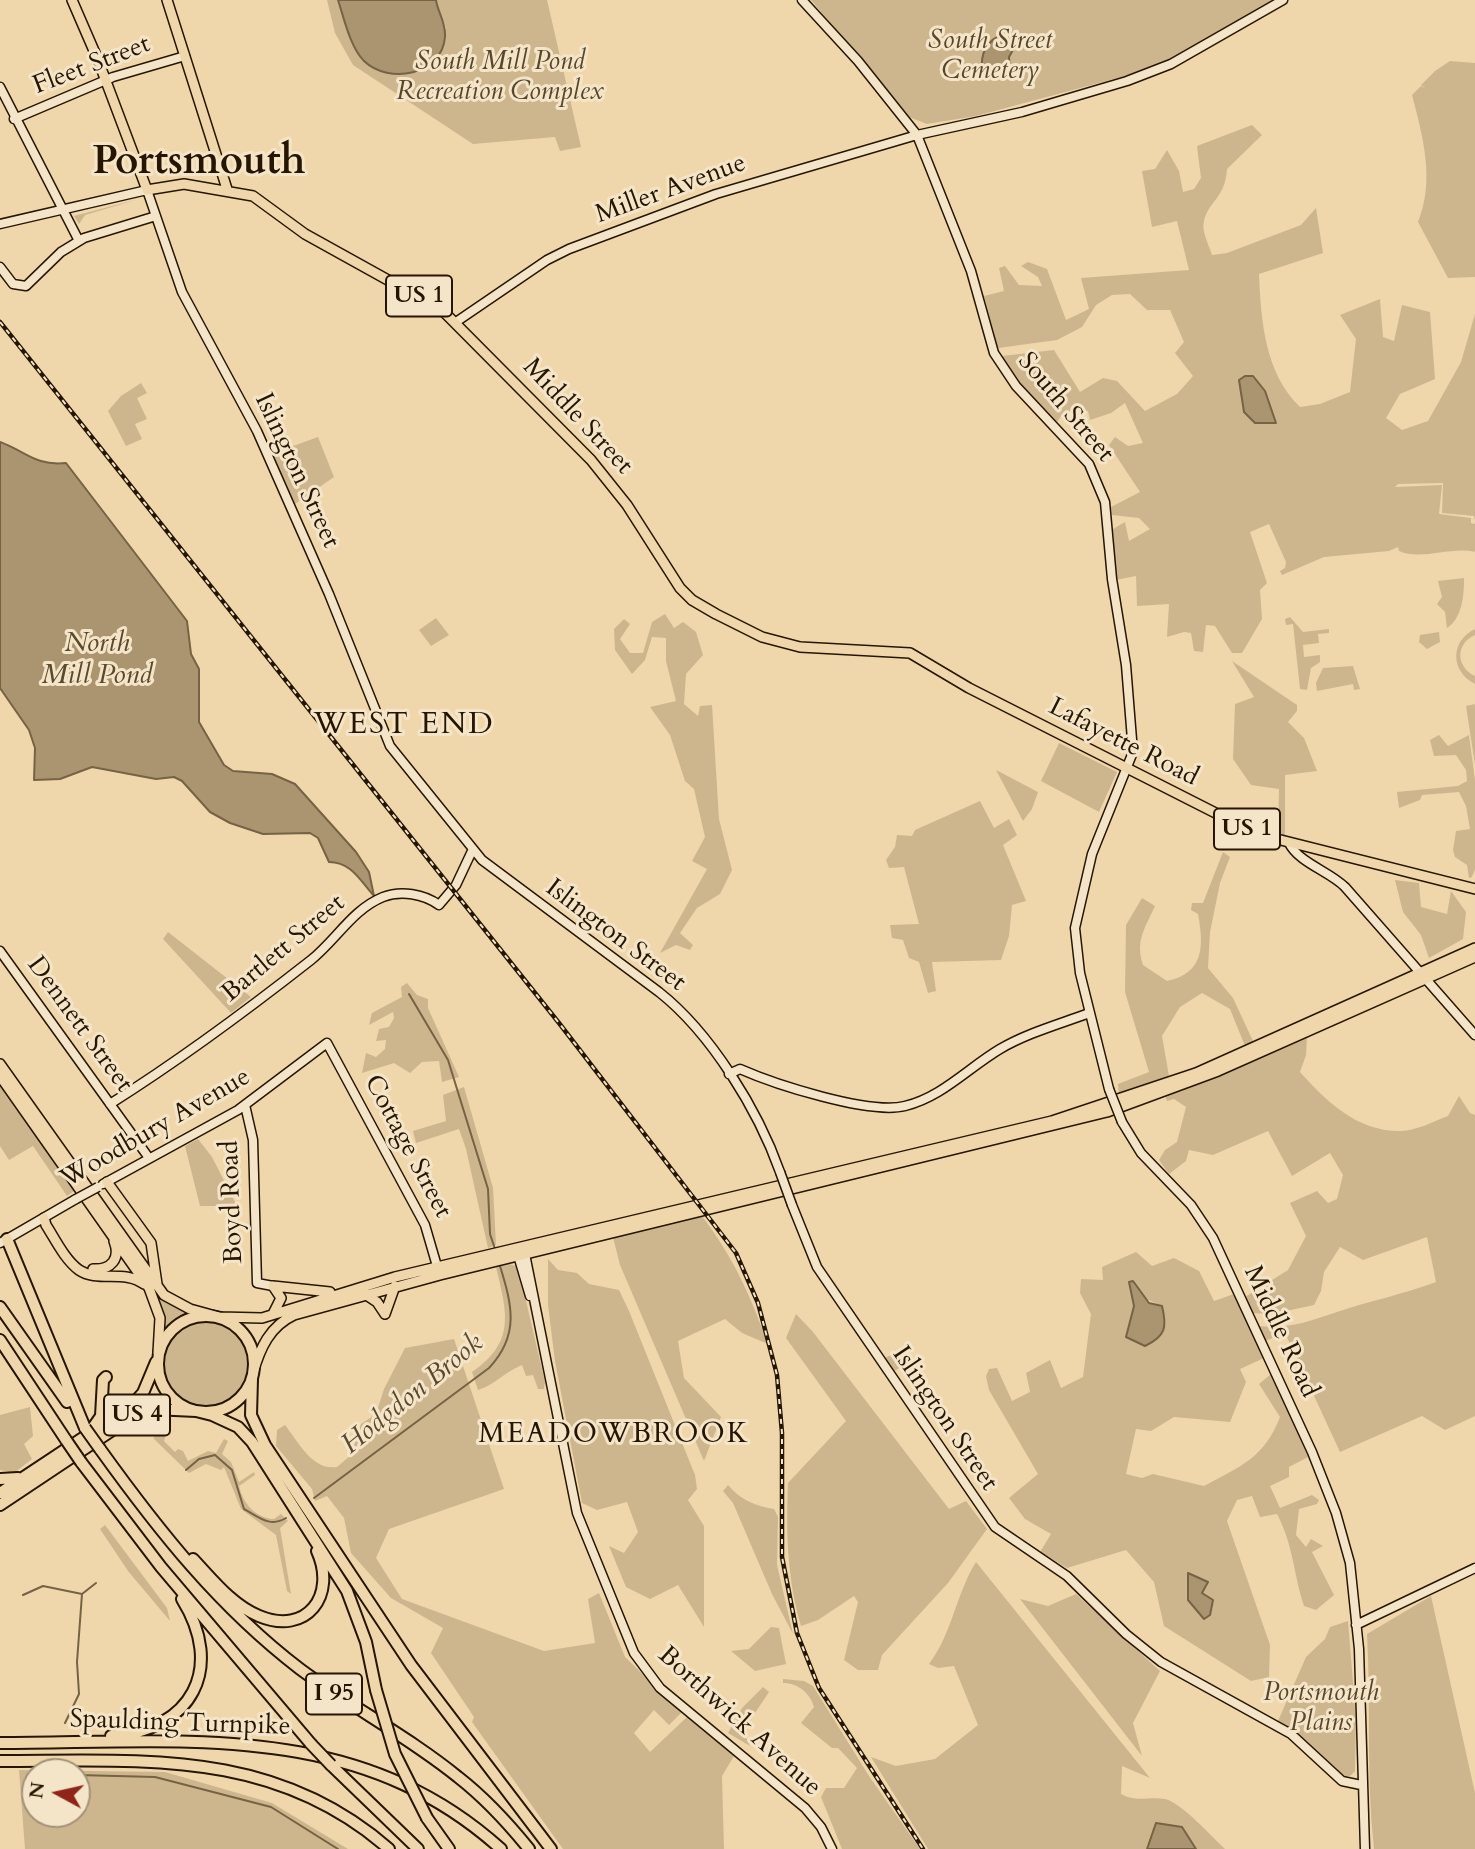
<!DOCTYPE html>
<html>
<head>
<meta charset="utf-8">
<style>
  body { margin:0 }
  #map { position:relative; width:1475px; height:1849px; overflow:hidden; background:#efd7ab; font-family:Cardo,serif }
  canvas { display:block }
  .north { position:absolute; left:21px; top:1758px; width:70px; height:70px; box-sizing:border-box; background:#f5e5c8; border:2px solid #a29278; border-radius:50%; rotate:278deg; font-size:19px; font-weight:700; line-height:28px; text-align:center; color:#261601 }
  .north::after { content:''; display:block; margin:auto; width:24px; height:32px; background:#8f2418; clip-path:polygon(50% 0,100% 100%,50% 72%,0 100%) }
</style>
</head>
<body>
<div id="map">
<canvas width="1475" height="1849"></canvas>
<div class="north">N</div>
</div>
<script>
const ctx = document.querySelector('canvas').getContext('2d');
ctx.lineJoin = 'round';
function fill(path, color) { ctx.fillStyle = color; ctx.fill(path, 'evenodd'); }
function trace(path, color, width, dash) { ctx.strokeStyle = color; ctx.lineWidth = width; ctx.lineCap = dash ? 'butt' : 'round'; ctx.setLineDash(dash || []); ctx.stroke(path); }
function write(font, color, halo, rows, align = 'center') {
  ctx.font = font + ' Cardo,serif'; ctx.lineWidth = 6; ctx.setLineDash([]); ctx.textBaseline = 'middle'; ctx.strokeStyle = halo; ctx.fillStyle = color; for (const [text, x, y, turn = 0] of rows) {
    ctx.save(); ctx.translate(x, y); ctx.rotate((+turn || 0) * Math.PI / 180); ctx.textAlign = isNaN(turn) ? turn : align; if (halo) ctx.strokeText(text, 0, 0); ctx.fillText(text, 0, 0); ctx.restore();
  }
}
fill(new Path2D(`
  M327 0H338C352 43 356 72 408 73L446 28 436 0H547L581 147 560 151 555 137 473 144 353 65 335 33Z
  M811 0H1272L1158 66 1125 76 976 116 927 124 909 117Z
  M1450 61 1475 63V277L1448 278 1418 222C1435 180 1423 137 1412 95L1421 86 1426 89 1421 85 1435 71Z
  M1252 125 1262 135 1227 169C1225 199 1209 200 1204 221 1201 231 1209 245 1212 255L1227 253 1301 225 1316 208 1323 253 1259 274C1261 322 1265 373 1300 407L1320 404 1350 392 1356 339 1340 315 1380 299 1383 337 1394 341 1402 305 1430 312 1435 379 1400 394 1386 418 1402 430 1428 421 1461 362 1475 314V521L1474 516 1442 513 1443 483 1398 484 1395 487 1442 485 1439 514 1471 518V523L1475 524V552C1450 546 1422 561 1399 551L1398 547 1389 551 1324 557 1282 575 1280 571 1285 568 1286 562 1269 524 1250 532 1267 583 1260 590 1262 619 1242 653H1232L1215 626 1206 625 1203 652 1194 651 1191 633 1184 632 1167 637 1169 604 1137 606 1136 576 1115 580 1113 529 1125 522 1129 541 1150 529 1139 518 1112 515 1111 507 1140 492 1109 445 1115 437 1128 446 1143 443 1125 403 1111 413 1090 420 1088 411 1063 413 1057 422 1012 375 1002 356 1054 350 1080 392 1103 378 1117 381 1145 411 1177 394 1193 376 1175 353 1184 342 1170 310H1147L1130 294 1112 295 1096 305 1082 327 1057 340 998 348 984 296 1004 291 999 268 1005 266 1019 285 1042 286 1038 277 1021 266 1028 262 1047 269 1066 320 1089 309 1081 278 1189 270 1177 221 1152 227 1142 171 1155 169 1167 150 1179 171 1183 192 1194 189 1201 178 1197 146Z
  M139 199 85 215 79 224 74 216Z
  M141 383 147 393 137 398 147 419 135 424 142 439 126 446 108 411 121 396Z
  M318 437 334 477 295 504 271 454Z
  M1464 578C1464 593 1463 618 1447 628L1445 612 1437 604 1442 597 1438 581Z
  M665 614 674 628 683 622 696 632 703 655 686 674 684 704 698 716 700 706 712 705 719 819 732 870 720 894 697 908 680 933 693 945 690 950 676 945 660 953 707 869 692 861 705 837 694 789 685 781 670 735 650 707 676 701 666 661V638L652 637 645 660 632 674 615 650 614 629 624 619 630 624 620 639 630 653H643L652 622Z
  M1290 617 1303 632 1329 629V633L1318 634 1319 643 1303 645 1304 657 1320 655V662L1311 668 1307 690 1300 689 1293 624 1286 625 1285 619Z
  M436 618 449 635 431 646 419 630Z
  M1475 629V635C1455 644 1456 667 1475 676V684C1450 671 1450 641 1475 629Z
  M1439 632 1440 642 1427 649 1419 642 1420 635Z
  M1232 661 1297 705V711L1288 722 1304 738 1317 771 1285 775V836L1278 832 1279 789 1251 785 1233 759 1235 704 1254 697Z
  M1353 666 1360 689 1354 690 1353 684 1317 691 1316 683 1323 668Z
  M1475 704V765L1466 706Z
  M1439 735 1448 746 1469 735 1475 780V869L1472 877 1469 878 1467 865 1455 857 1453 850 1456 831 1470 829 1466 806 1459 792 1422 795 1420 800 1399 808 1397 792 1458 786 1467 781 1466 770 1456 755 1434 756 1430 740Z
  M1059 743 1117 772 1099 812 1041 781Z
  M996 770 1038 792 1032 809 1023 821Z
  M980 801 994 828 1009 819 1017 835 1003 845 1026 901 1012 905 1009 936 1001 960 932 962 936 991 928 993 919 962 909 958 903 940 892 938 890 925 919 924 904 867 889 868 886 860 895 847 897 835 912 836 915 830Z
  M1223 852 1230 857 1220 883 1210 932 1208 968 1233 998 1253 1041 1245 1046 1230 1009 1202 993 1180 1007 1162 1036 1169 1076 1119 1095 1118 1084 1149 1072 1125 992 1126 925 1142 898 1155 906C1145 928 1135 941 1143 965L1167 981C1204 973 1204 947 1198 914L1191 910 1192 903H1203Z
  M1395 880 1419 883 1421 907 1447 914 1451 891 1466 912 1463 939 1429 958 1421 935 1403 912Z
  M168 932 251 997 231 1013 163 939Z
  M407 983 417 995 428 999V1008L459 1077 442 1082 439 1061 422 1062 410 1073 394 1063 362 1073 366 1053 376 1057 385 1049 386 1040 376 1041 379 1029 389 1027 394 1018 393 1012 369 1025 372 1013 402 997 401 987Z
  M1307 1036 1306 1055 1300 1072C1327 1102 1358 1132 1401 1131 1416 1131 1434 1121 1448 1116L1459 1096 1470 1113 1475 1115V1416L1445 1430 1422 1416 1340 1452 1285 1333 1265 1341 1257 1326C1290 1329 1307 1322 1337 1312 1370 1301 1404 1294 1436 1282L1427 1237 1363 1260 1340 1247 1324 1272 1321 1291 1314 1305 1272 1314 1252 1313 1245 1297 1288 1270 1306 1236 1290 1203 1317 1191 1328 1203 1337 1199 1343 1175 1330 1153 1292 1176 1268 1131 1213 1155 1189 1150 1186 1161 1169 1174 1159 1160 1165 1150 1177 1142 1186 1107 1174 1099 1167 1101 1165 1095Z
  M0 1084 74 1191 67 1196 33 1146 9 1160 0 1146Z
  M464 1087 493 1188 496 1245 488 1248 466 1149 459 1129 416 1143 413 1131 446 1121 443 1095Z
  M198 1139 212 1157 237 1206H200L185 1146Z
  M702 1216C735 1260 749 1293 768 1344L742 1333 725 1319 678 1341 684 1378 721 1417 704 1461 620 1265 613 1237Z
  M1136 1252 1152 1266 1174 1258 1199 1271 1214 1301 1234 1294 1264 1358 1240 1369 1246 1382 1230 1422 1174 1417 1151 1431 1136 1429 1126 1474 1142 1478 1153 1474 1204 1486C1241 1466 1264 1458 1280 1417L1259 1384 1271 1374 1310 1456 1289 1467V1477L1270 1486 1280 1508 1312 1495 1319 1500 1317 1504 1299 1509 1296 1535 1306 1547 1311 1539 1323 1546 1312 1552 1334 1595 1316 1610 1304 1606C1293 1572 1294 1547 1277 1514L1260 1517 1252 1496 1237 1500 1227 1521 1270 1645 1269 1677 1251 1681 1164 1626 1154 1582 1126 1550 1067 1568 1040 1552 1051 1534 1025 1519 1009 1498 1038 1474 989 1390 986 1376 989 1369 997 1368 1012 1401 1030 1392 1026 1373 1050 1360 1061 1388 1083 1377 1091 1314 1080 1293 1081 1279 1103 1280 1102 1267ZM1146 1299 1162 1306C1167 1328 1165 1334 1145 1346L1127 1337 1134 1306Z
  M548 1259 558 1270 577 1273 589 1284 619 1290 629 1311 695 1475 697 1489 688 1500 704 1526V1627L678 1585 650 1599 626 1587 609 1546 624 1553 638 1532 627 1502 597 1510 582 1503 555 1361 548 1305Z
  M509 1264 516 1266 519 1271 545 1382 544 1389H538L533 1375 526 1376 522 1365C506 1371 493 1386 478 1390L472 1372C516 1342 507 1313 496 1267Z
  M160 1295 188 1312 165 1330 158 1297Z
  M796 1314 813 1332 949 1509 966 1501 987 1529 948 1583 882 1655 878 1670H858L844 1660 858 1602 854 1596 818 1620 801 1626C787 1578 786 1532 788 1483L846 1421 786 1338Z
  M163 1364a42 42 0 1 1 84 0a42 42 0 1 1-84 0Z
  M454 1339 504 1489 389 1529 376 1558 402 1599 544 1651 595 1643 588 1599 599 1593 625 1657 682 1712 669 1725 654 1710 634 1733 650 1752 687 1717 734 1756 722 1776 724 1849H563L472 1722 474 1717 431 1653 443 1628 391 1598 351 1553 344 1518 327 1496 315 1501 312 1489 276 1446 277 1430 285 1425C298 1441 312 1471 337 1467L351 1455 361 1424 376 1414 384 1389 405 1348Z
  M899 1351 906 1364 891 1373 883 1359Z
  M30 1407 33 1436 24 1444 32 1459 14 1473 0 1470V1415Z
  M168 1427 164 1441 175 1452 178 1449 183 1451 188 1461 208 1451 216 1453 224 1439 228 1441 222 1454 231 1462 239 1482 254 1472 255 1475 239 1486C243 1503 255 1518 274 1519L281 1514 288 1521 280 1528 291 1594 287 1591 276 1535 241 1509 224 1467 221 1470 206 1464 189 1473 153 1438Z
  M728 1485C741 1500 755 1506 774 1509L778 1517 777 1565 793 1634 772 1594 733 1503 723 1491Z
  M105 1525 167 1608 170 1621 128 1571 100 1529Z
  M976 1562 1150 1778 1122 1766 1121 1794C1138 1803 1148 1796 1165 1799 1182 1803 1211 1836 1225 1849H1196L1182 1827 1147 1845V1849H928L871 1757 896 1766 935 1759 978 1725 954 1666 938 1668 929 1664C952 1634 956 1594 976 1562Z
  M1076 1594 1160 1671 1133 1723 1142 1756 1020 1599 1048 1606Z
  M1431 1596 1475 1793V1849H1374C1366 1778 1371 1706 1367 1634Z
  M1348 1621 1356 1719 1355 1771 1350 1776H1344L1299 1735 1278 1721 1306 1657 1325 1639 1330 1627Z
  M771 1627 779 1628 786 1664 755 1671 731 1651 749 1649Z
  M783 1679 804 1681 813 1686 869 1776 920 1849H842L821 1797 826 1788H844L857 1768 838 1748H832L801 1723 814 1707C810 1693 798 1683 783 1683Z
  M763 1687 769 1692 743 1731 750 1746 728 1733 742 1708Z
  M19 1770 165 1772 272 1803 348 1849H25ZM77 1772V1814H35V1772Z`), '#cdb68e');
const water = new Path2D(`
  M338 0H436C438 13 446 22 445 37 442 75 389 85 364 61 350 47 344 18 338 0Z
  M1012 33 1018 41 1009 57 1010 70 1006 74 995 75 982 69C980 49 992 34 1012 33Z
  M1245 376H1253L1265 391 1276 423H1255L1244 412 1239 380Z
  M0 442C27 452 35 466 66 463L187 621 191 654 199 669V722L224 765 233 771 272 774 295 784 356 852 369 872 374 896C360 880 351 862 329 862L318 838 310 833 263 834 230 823 210 812 182 781 174 777 156 779 92 767 60 779 34 780 35 748 29 730 0 688Z
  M1133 1281 1149 1303 1162 1306C1167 1327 1166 1336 1145 1346L1126 1337 1134 1306 1129 1282Z
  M1188 1573 1208 1582 1202 1593 1213 1600 1210 1615 1204 1619 1188 1600Z
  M1156 1823 1182 1827 1196 1849H1147Z`);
fill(water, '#ab9571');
trace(water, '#766244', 2);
trace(new Path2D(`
  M409 994 448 1060 488 1189 490 1234 495 1249
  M186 1470 199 1459 215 1455 232 1470 244 1509C259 1517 270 1528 286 1518
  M314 1498 489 1368C520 1335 512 1305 500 1266
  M23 1595 43 1586 82 1594 96 1583
  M65 1723 79 1694 77 1662 82 1594
  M77 1775 155 1777 271 1807 338 1849`), '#766244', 2);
const secondary = new Path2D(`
  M802 0 858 61 917 135 971 271 994 353 1016 386 1089 464 1105 502 1112 579 1126 665 1133 752 1092 854 1075 928 1080 973 1109 1089
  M0 87 79 241
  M14 119 113 77 185 56
  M0 224 147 190 182 292 257 431 329 594 390 746 482 860 659 992C711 1033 758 1110 780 1172
  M0 267 13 284 26 286 61 252 84 238 156 216
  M456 322 547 260 569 249 716 194 917 135 1022 112 1127 81 1171 64 1283 0
  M1289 843C1299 863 1329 871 1345 887L1475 1035
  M0 951 149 1158
  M729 1074 740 1069C774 1084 869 1115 905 1106 942 1097 968 1068 1000 1049 1027 1033 1060 1024 1089 1013
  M110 1104C180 1060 246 1011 311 960 336 940 353 909 383 897 401 890 424 894 439 905L456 885 472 851
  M245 1105 253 1140 257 1283 273 1286
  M1122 1122 1141 1153 1191 1205 1213 1238 1312 1452 1336 1513 1350 1563 1359 1649 1365 1849
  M103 1184 238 1110 327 1043 425 1225 439 1273
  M792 1205 817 1267 995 1527 1067 1576 1126 1634 1161 1662 1291 1734 1342 1781 1361 1785
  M0 1243 76 1199
  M524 1249 577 1513 634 1653 660 1688 805 1808 821 1827 832 1849
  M517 1252 530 1296
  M1356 1625 1475 1568`);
const primary = new Path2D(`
  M72 0 98 60 147 190 184 184 253 196 305 234 442 310 591 460 627 505 680 588 692 600 716 614 762 637 800 647 910 653 969 688 1257 834 1475 889
  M167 0 227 189
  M0 1064 164 1295 190 1309 219 1317 262 1318 395 1277 1052 1121 1196 1073 1475 948
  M0 1076 149 1288 160 1318 158 1353
  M107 1182 151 1243 157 1284
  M44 1218 46 1225C55 1239 65 1260 79 1270 98 1283 124 1269 144 1284
  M93 1269C111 1270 121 1259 114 1241
  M273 1286 330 1292
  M365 1294 377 1302 385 1314
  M273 1314 281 1298 273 1286
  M385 1314 395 1286
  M253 1373C260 1348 270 1326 294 1315L440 1275 1107 1112 1218 1071 1475 957`);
const highway = new Path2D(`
  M7 1239 85 1428
  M0 1307 67 1402
  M158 1364a48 48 0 1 1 96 0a48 48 0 1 1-96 0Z
  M0 1340 66 1440
  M252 1379 251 1415 265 1445 411 1665 551 1849
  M92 1429 101 1416 103 1380 106 1377
  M100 1449C159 1531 219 1607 300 1669 351 1707 409 1737 458 1777 485 1798 508 1823 529 1849
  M81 1462 161 1567 311 1744
  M0 1479 18 1478
  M0 1493 131 1406 143 1393 156 1362
  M0 1505 120 1425 153 1409 196 1411 212 1415 238 1427 252 1442 347 1591 366 1642 376 1690
  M193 1559C212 1579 232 1605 259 1616 307 1636 337 1595 317 1551
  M111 1736C192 1731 225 1668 182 1599
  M0 1743C180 1743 356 1718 501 1849
  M0 1761C142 1761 274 1748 389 1849
  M331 1765 418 1849
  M427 1818 449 1849`);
trace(secondary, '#261601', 11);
trace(primary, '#261601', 12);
trace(highway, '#261601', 14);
trace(secondary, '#f5e5c8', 8);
trace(primary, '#efd7ab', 9);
trace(highway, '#efd7ab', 10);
const rail = new Path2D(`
  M0 322 559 1023 736 1253 758 1303 777 1375 782 1433V1557L797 1633 819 1688 923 1849`);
trace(rail, '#261601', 4.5);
trace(rail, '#f5e5c8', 2, [5]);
const secondaryBridge = new Path2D(`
  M1109 1089 1122 1122
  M780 1172 792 1205
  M76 1199 98 1187`);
const highwayBridge = new Path2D(`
  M85 1428 100 1449
  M66 1440 81 1462
  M376 1690 395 1754 427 1818
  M311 1744 331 1765`);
trace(secondaryBridge, '#261601', 11, []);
trace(highwayBridge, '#261601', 14, []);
trace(secondaryBridge, '#f5e5c8', 8);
trace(highwayBridge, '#efd7ab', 10);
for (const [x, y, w] of [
  [419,296,66],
  [1247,829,66],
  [137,1415,66],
  [334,1694,56]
]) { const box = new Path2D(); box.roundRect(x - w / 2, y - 20.5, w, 41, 5); ctx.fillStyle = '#f5e5c8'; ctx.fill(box); trace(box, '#261601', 2); }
write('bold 24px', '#261601', null, [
  ["US 1",419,296],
  ["US 1",1247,829],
  ["US 4",137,1415],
  ["I 95",334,1694]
]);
write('italic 26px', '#58462b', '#f5e5c8', [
  ["South Street",990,42],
  ["Cemetery",990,72],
  ["South Mill Pond",500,63],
  ["Recreation Complex",500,93],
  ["Portsmouth",1321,1694],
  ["Plains",1321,1724]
]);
write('26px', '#261601', '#f5e5c8', [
  ["Fleet Street",92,66,-21],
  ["Miller Avenue",671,190,-20],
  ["South Street",1065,408,50],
  ["Middle Street",577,417,47],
  ["Islington Street",296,471,65],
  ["Lafayette Road",1123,743,27],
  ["Islington Street",615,936,37],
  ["Bartlett Street",284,949,-40],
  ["Dennett Street",79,1025,54],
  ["Woodbury Avenue",156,1129,-30],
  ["Cottage Street",407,1147,62],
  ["Boyd Road",233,1202,-92],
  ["Middle Road",1280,1332,65],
  ["Islington Street",944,1419,56],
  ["Borthwick Avenue",739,1722,42],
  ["Spaulding Turnpike",180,1724,2]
]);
write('italic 28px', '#5b492e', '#f5e5c8', [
  ["North",97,645],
  ["Mill Pond",97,677],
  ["Hodgdon Brook",413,1395,-39]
]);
ctx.letterSpacing = '2px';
write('28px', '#261601', '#f5e5c8', [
  ["MEADOWBROOK",614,1436]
]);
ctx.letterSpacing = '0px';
ctx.letterSpacing = '2px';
write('30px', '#261601', '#f5e5c8', [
  ["WEST END",404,726]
]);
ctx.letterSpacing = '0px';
write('bold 40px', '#261601', '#f5e5c8', [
  ["Portsmouth",199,164]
]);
</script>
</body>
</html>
